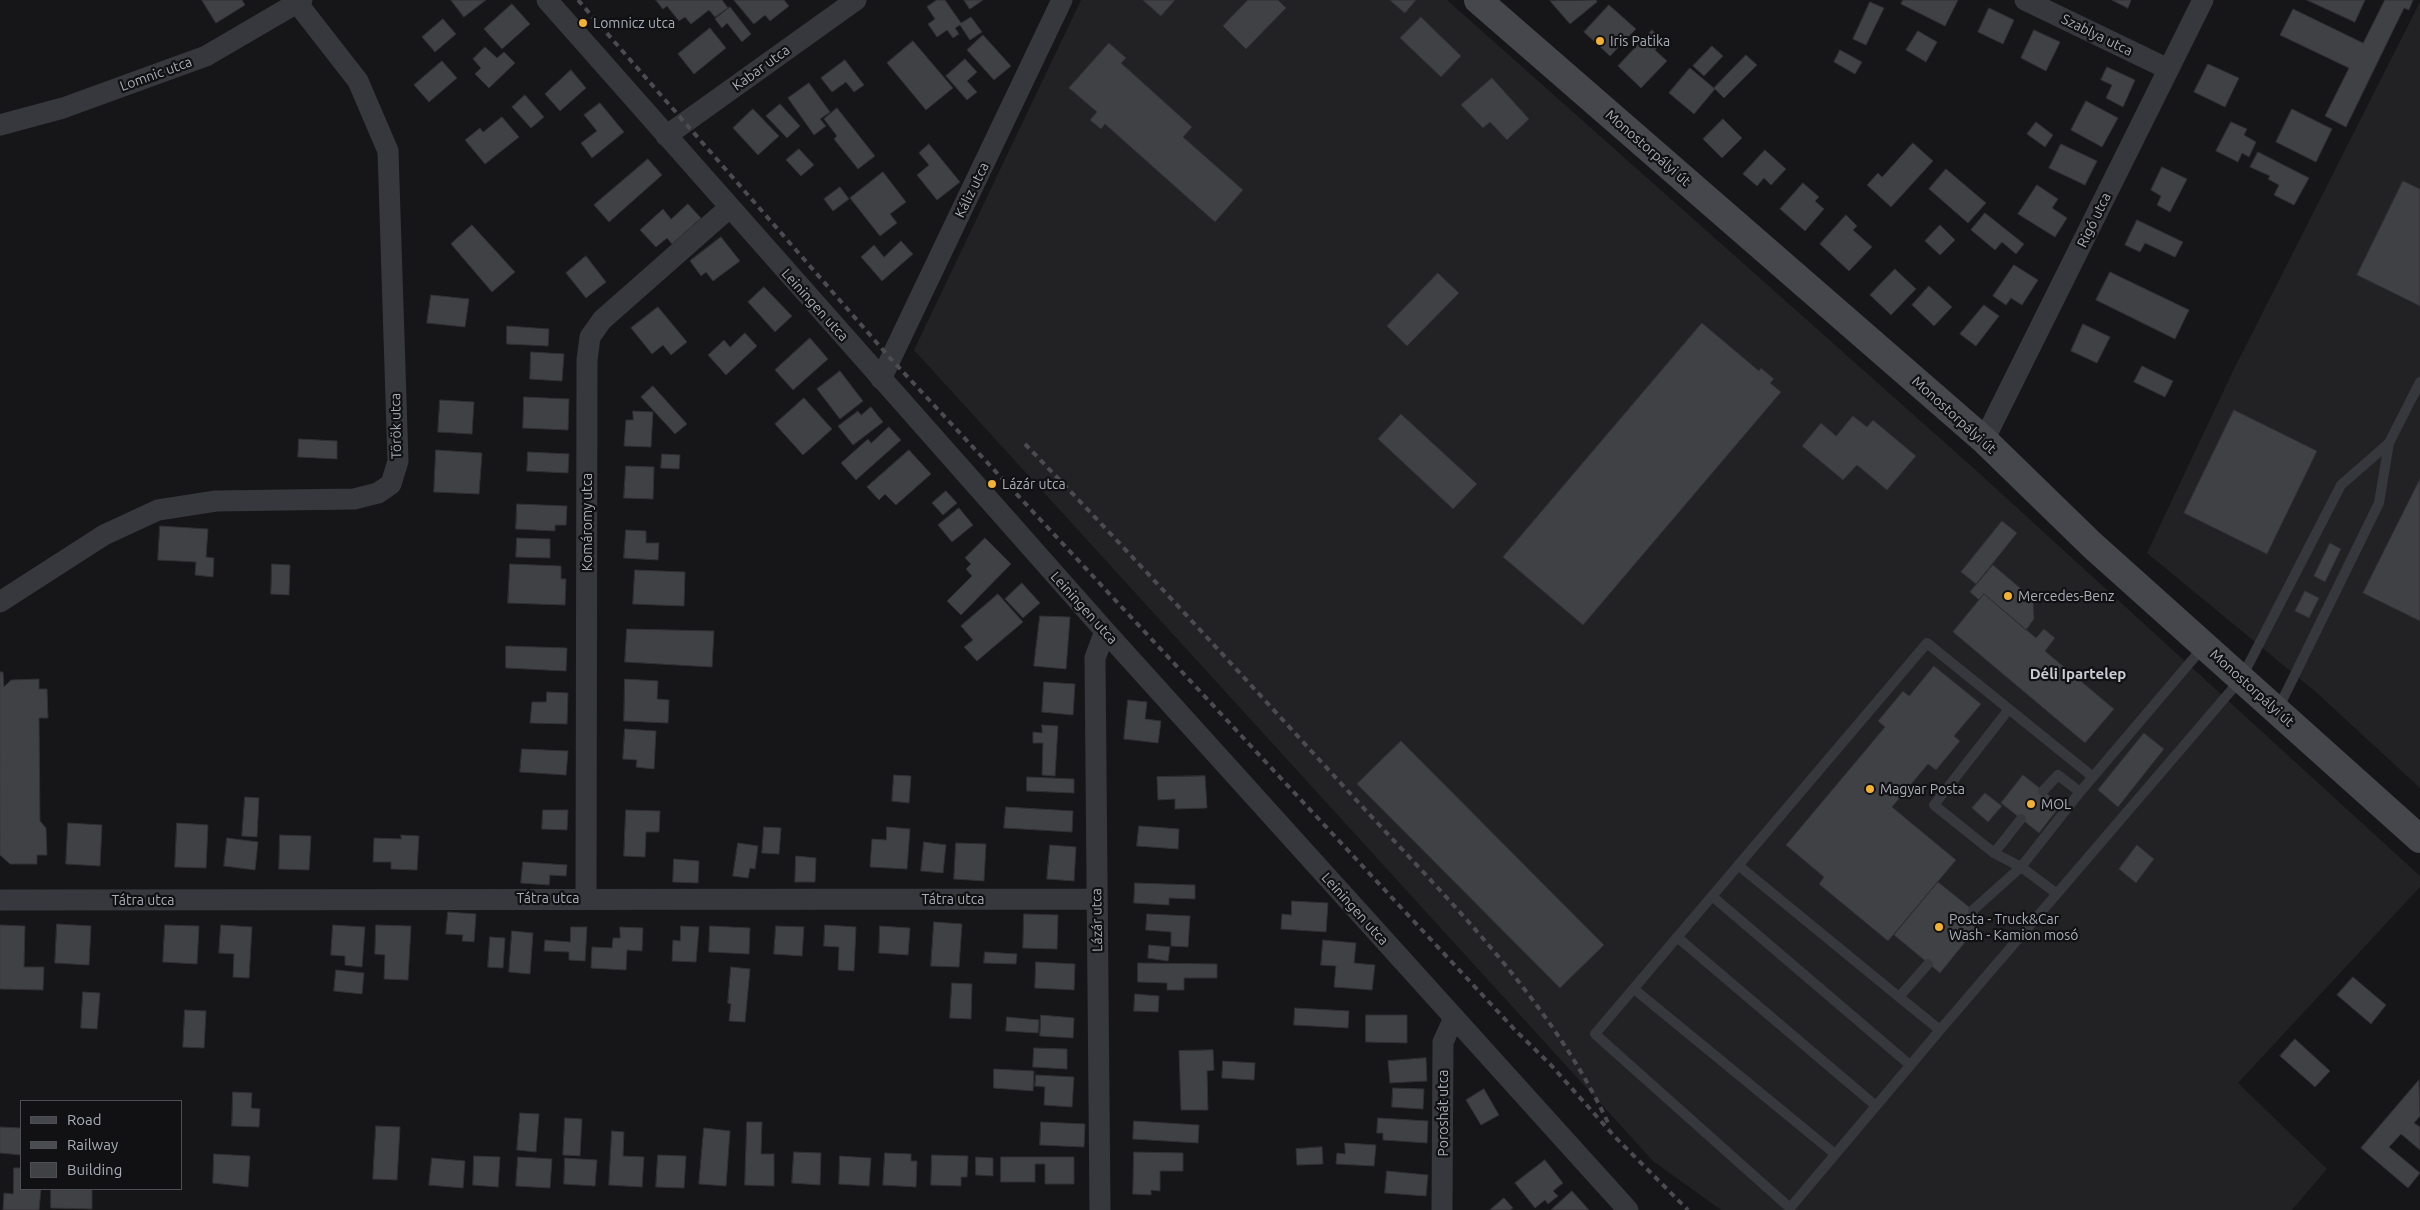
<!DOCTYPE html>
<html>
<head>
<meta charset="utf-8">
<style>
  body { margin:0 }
  #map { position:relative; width:2420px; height:1210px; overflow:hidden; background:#161618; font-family:Ubuntu,sans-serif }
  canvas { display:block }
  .legend { position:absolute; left:20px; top:1100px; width:162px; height:90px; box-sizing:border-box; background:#111113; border:1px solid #4d4f55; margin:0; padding:6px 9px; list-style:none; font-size:15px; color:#a8adb8 }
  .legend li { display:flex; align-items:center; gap:10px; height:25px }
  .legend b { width:25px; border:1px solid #4d4f55 }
</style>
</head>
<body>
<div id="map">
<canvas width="2420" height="1210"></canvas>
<ul class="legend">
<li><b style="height:6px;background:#45474d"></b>Road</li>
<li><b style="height:6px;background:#4a4c52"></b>Railway</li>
<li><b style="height:14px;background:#404145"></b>Building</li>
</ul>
</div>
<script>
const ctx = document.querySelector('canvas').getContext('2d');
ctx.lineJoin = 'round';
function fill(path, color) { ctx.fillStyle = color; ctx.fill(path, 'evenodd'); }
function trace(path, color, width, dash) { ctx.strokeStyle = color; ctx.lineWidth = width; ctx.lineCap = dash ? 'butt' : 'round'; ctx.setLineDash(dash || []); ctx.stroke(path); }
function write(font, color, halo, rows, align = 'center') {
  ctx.font = font + ' Ubuntu,sans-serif'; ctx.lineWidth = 4.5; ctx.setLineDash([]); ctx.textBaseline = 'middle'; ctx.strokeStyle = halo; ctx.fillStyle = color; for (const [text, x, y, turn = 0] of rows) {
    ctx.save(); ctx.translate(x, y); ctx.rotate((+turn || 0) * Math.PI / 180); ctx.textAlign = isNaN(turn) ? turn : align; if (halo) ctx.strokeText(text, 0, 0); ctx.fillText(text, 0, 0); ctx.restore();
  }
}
fill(new Path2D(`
  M1081 0H1447L1979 473 2420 876V887L2238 1083 2327 1169 2292 1210H1721L1653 1161 914 350Z
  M2420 2V788L2317 693 2147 553 2233 371Z`), '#222225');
const building = new Path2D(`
  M202 0H242L245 5 216 23Z
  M451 0H486L464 17Z
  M656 0H722L728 8 715 17 709 10 691 24 685 17 679 21 667 6 663 9Z
  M734 0H784L789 6 770 21 765 15 754 24Z
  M937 0H945L961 23 971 17 982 32 970 40 960 25 955 28 959 34 953 38 947 30 937 37 928 24 935 19 927 7Z
  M964 0H983L970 9Z
  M1143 0H1175L1161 16Z
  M1248 0H1278L1286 8 1246 49 1223 26Z
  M1390 0H1416L1405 13Z
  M1596 0 1597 2 1570 24 1550 1Z
  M1903 0H1958L1945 26 1901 4Z
  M2112 0H2131L2128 8Z
  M2307 0H2365L2355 22Z
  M2385 0H2413L2409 10 2404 8 2346 127 2325 116 2349 68 2280 35 2293 9 2363 43Z
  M1870 2 1884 8 1866 45 1853 39Z
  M512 4 530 24 502 49 484 29Z
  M1609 5 1636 29 1610 56 1584 32Z
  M730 7 751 34 742 42 727 23 722 28 715 19Z
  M1989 8 2014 20 2003 44 1978 32Z
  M1421 17 1461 56 1441 77 1400 38Z
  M443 19 456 34 435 52 422 37Z
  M710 28 726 48 694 74 678 54Z
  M1652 30 1663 41 1655 50 1667 61 1641 88 1618 66Z
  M2034 30 2060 42 2046 71 2021 58Z
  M1918 31 1937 42 1926 62 1906 50Z
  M983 35 1011 66 994 80 967 50Z
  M913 41 953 88 926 110 887 63Z
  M1109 43 1126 58 1121 63 1192 127 1183 137 1243 190 1215 222 1105 124 1101 129 1090 120 1097 112 1069 88Z
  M1712 46 1723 56 1704 76 1693 66Z
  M485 47 497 58 504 52 515 63 489 88 475 74 481 68 473 59Z
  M1840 50 1862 62 1855 74 1834 62Z
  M1746 55 1757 65 1724 98 1714 88Z
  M965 59 977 72 967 81 977 92 967 100 946 76Z
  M845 60 864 85 854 92 846 82 832 92 821 78Z
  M442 61 457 78 429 102 414 85Z
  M2208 64 2239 78 2225 107 2194 92Z
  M2107 67 2135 80 2123 107 2106 98 2112 85 2101 80Z
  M1690 68 1715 89 1694 114 1669 93Z
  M571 70 586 88 560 111 545 94Z
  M1492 78 1529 119 1507 140 1490 122 1483 128 1461 105Z
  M809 83 830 112 820 119 826 126 814 135 788 98Z
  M525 95 544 117 531 128 512 107Z
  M2086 101 2118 118 2102 147 2071 130Z
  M600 103 624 132 592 158 581 143 597 131 584 115Z
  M780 104 800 126 787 138 766 116Z
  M837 108 875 156 858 169 834 139 837 136 824 119Z
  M753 109 779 136 758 155 733 128Z
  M2292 109 2332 129 2316 162 2276 142Z
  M502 117 519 137 485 164 465 140 480 128 483 132Z
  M1723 119 1742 138 1722 158 1703 139Z
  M2036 122 2053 135 2045 147 2027 134Z
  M2231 122 2247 129 2244 135 2256 142 2249 157 2242 153 2238 162 2216 151Z
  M1913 143 1933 161 1891 207 1867 185 1878 173 1882 177Z
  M929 144 960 182 937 200 917 175 929 165 919 153Z
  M2061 144 2097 161 2085 185 2049 168Z
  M799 149 814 165 801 176 786 160Z
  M1765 150 1786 169 1771 185 1764 178 1757 186 1743 174Z
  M2258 152 2309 178 2294 205 2274 195 2279 185 2268 179 2270 176 2250 167Z
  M648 159 662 175 609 222 594 205Z
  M2162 167 2187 179 2170 212 2157 205 2161 196 2151 190Z
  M1946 169 1986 203 1968 223 1929 189Z
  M883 172 906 202 890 214 897 223 880 236 850 198Z
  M2403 181 2420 189V306L2357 275Z
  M1803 183 1819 197 1815 201 1824 209 1805 231 1780 209Z
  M2037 185 2058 199 2052 208 2067 218 2055 237 2018 214Z
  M840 187 849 199 833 211 824 199Z
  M688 204 701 218 672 244 667 238 656 247 640 230 663 209 671 219Z
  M1985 213 2024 244 2016 254 2002 242 1995 250 1971 230Z
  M1846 215 1857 226 1853 230 1872 247 1849 271 1820 244Z
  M2137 220 2183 242 2175 257 2145 243 2140 252 2125 245Z
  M472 225 515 272 492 292 451 244Z
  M1940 225 1955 240 1940 255 1925 241Z
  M721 237 740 261 713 281 706 272 701 276 690 261Z
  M901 241 913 254 882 281 861 257 874 245 884 257Z
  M586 256 606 282 586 298 566 273Z
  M2014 265 2038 280 2022 305 2011 298 2006 305 1993 296Z
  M1895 269 1916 289 1891 315 1870 295Z
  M2110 272 2189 310 2175 339 2096 300Z
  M1438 273 1459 293 1407 346 1387 326Z
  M1929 286 1952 307 1934 326 1912 305Z
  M764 287 792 316 775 332 748 302Z
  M431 295 469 299 465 327 427 323Z
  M1984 305 1999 316 1976 346 1960 334Z
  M658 307 687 342 671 355 663 345 652 354 631 328Z
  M1702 323 1759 371 1761 368 1774 379 1770 383 1781 392 1583 625 1503 557Z
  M2083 324 2110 337 2097 363 2071 351Z
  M507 326 549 329 548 346 507 344Z
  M745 333 757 346 726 375 708 355 724 340 730 347Z
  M810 338 828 359 793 390 775 370Z
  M531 352 564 354 562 381 530 379Z
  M2142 366 2173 381 2165 397 2134 382Z
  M840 371 863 401 840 419 817 389Z
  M653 386 687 424 675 434 641 397Z
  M524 397 569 399 568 430 523 428Z
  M804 398 832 429 803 455 775 424Z
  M440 400 474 402 472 434 438 432Z
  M871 407 883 422 853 445 838 426 858 411 861 415Z
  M2234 410 2317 451 2267 554 2184 513Z
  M633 411 653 412 651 447 624 446 626 420H633Z
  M1401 414 1477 484 1453 509 1378 439Z
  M1853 416 1867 427 1873 420 1916 456 1887 490 1857 465 1843 480 1802 446 1821 423 1836 436Z
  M889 427 901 440 856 480 841 463 868 439 871 443Z
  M299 439 337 441V459L298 457Z
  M436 450 482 453 479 494 434 492Z
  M909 450 931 474 896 505 885 494 879 500 867 487Z
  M528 452 569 454 568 473 527 471Z
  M662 454 680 455 679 469 661 468Z
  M626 466 654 467 653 499 624 498Z
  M2420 479V621L2363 593Z
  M946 491 957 503 943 515 932 503Z
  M517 504 567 506 566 525H555V531L516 529Z
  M959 508 973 525 952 542 938 525Z
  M2002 521 2017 533 1976 584 1961 572Z
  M160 526 208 529 206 557 214 558 213 577 195 575 196 562 158 560Z
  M626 530 646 531V543H659L658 560 624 558Z
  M517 538 550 539V558L516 557Z
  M985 538 1011 564 961 615 947 601 972 576 966 569 971 564 965 558Z
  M2330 543 2341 549 2325 582 2314 576Z
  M272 564 290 565 289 595 271 594Z
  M510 564 561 566V579H566L565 605 508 603Z
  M1993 565 2033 599 2034 619 2026 630 1984 594 1979 600 1970 592Z
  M635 570 685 572 684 606 633 604Z
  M1022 583 1040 603 1023 618 1005 599Z
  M2305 591 2319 598 2309 618 2295 611Z
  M998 594 1023 622 977 661 964 647 973 640 961 626Z
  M1984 594 2036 638 2044 629 2055 638 2045 651 2114 709 2085 743 1953 632Z
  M1040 616 1070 617 1066 669 1034 666Z
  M627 629 714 631 712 667 625 662Z
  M506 646 567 648 566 671 506 668Z
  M1934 666 1981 704 1954 736 1960 741 1936 770 1928 764 1892 807 1956 860 1888 941 1819 884 1824 877 1786 845 1885 727 1878 721 1903 691 1909 696Z
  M0 672H3L4 687 11 680 39 679V689H47L48 718H39L40 821 46 828 47 855H37V864H10L0 855Z
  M625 679 658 681 657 699 669 700 668 723 624 721Z
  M1044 682 1075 684 1073 715 1042 712Z
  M547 692 568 693 567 724 530 723 532 702H546Z
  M1128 700 1147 702 1145 719 1161 721 1158 743 1124 739Z
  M1042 725 1058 726 1055 776 1042 775 1043 743H1033V732L1042 733Z
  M625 729 656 731 654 769 636 767 637 760 623 759Z
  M2144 733 2164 749 2118 807 2098 790Z
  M1401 741 1604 945 1560 988 1357 784Z
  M522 749 568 751 566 775 520 772Z
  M894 775 911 776 909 803 892 801Z
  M2023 775 2061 805 2039 833 2001 803Z
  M1205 776 1207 808 1175 809V799L1158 800 1157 777Z
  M1027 777 1074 779V793L1027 791Z
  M1985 793 2002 806 1988 822 1972 808Z
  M245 797 259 798 257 837 242 836Z
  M1006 807 1073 811 1072 832 1004 828Z
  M543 810H568L567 830 542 829Z
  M626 810 660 811 659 832H646L645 857 624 856Z
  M68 823 102 825 100 866 66 864Z
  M177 823 208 825 206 868 175 867Z
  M1139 826 1179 829 1178 849 1137 846Z
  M764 827 781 828 779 854 762 853Z
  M887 827 910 829 907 869 870 867 872 839 886 840Z
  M280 835 311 836 309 870 279 869Z
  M401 835 419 836 417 870 391 869V862H373L374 838 401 839Z
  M227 838 258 842 255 870 224 866Z
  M924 842 946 845 943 873 921 871Z
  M738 843 758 846 755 869 750 868 748 878 733 876Z
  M956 843 986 844 984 881 954 879Z
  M1050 845 1076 847 1074 881 1047 879Z
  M2137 845 2154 859 2136 883 2119 869Z
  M796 856 816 858 815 882H795Z
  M674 859 699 861 698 883 673 882Z
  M523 862 567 865 566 876 550 875 549 885 521 883Z
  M1938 882 1984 919 1940 973 1894 935Z
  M1135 883 1195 885V899L1169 898V905L1134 903Z
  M1292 901 1328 903 1326 932 1281 929 1282 914 1291 915Z
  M448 912 476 914 474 942 462 941 463 935 446 934Z
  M1024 914 1058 915 1057 949 1023 948Z
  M1147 914 1190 916 1188 947 1171 946V932L1146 930Z
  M934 922 962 924 959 967 931 966Z
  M57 924 91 926 89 965 55 963Z
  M0 925 25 926 24 967H44L43 990 0 989Z
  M165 925 199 926 197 964 163 962Z
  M221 925 252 927 249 978 233 977 234 954 219 953Z
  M333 925 365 927 362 967 345 965V956L331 955Z
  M376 925 411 926 408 980 384 979 385 955 375 954Z
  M825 925 856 927 854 971 838 970 839 947 824 946Z
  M681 926 699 927 696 962 672 961 673 940 680 941Z
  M710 926 750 928 749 954 709 952Z
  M776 926 804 927 802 956 774 954Z
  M880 926 910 928 908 955 879 953Z
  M571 927H587L585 961 569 960V952L544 951 545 940 570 942Z
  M620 927 643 928 642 951 627 950 626 970 591 968 592 947 612 948 613 938H620Z
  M512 931 533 933 530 974 509 972Z
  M490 937 505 938 503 968 488 967Z
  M1323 940 1356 943 1354 963 1375 965 1372 990 1334 987 1336 966 1321 965Z
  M1149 945 1170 947 1168 961 1148 958Z
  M985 952 1017 954 1016 964 984 963Z
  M1036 962 1075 964 1074 990 1035 988Z
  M1138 963 1217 964V978H1184V990H1167V983L1138 982Z
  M731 967 750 969 745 1022 729 1021 731 1004 728 1003Z
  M336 970 364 973 362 994 334 991Z
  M2353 977 2386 1005 2371 1024 2337 995Z
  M952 983 972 984 971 1019 950 1018Z
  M83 992 100 993 97 1029 81 1028Z
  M1135 994 1159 996 1158 1012 1134 1011Z
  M1295 1008 1349 1011 1348 1028 1294 1025Z
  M185 1010 206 1011 204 1048 183 1047Z
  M1041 1015 1074 1018 1073 1038 1040 1036Z
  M1366 1015H1407V1043L1366 1042Z
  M1007 1017 1039 1020 1038 1033 1006 1031Z
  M2295 1039 2330 1071 2315 1087 2280 1056Z
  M1034 1048 1067 1049V1069L1033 1067Z
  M1213 1050 1214 1070 1207 1071 1208 1110H1181L1179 1051Z
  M1426 1058 1427 1081 1390 1083 1388 1061Z
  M1223 1061 1255 1063 1254 1080 1222 1078Z
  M994 1069 1034 1071 1033 1091 994 1088Z
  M1036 1075 1074 1077 1072 1107 1044 1105 1045 1087 1035 1086Z
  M2419 1080 2420 1116 2414 1123 2420 1127V1150L2401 1134 2389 1147 2420 1173 2408 1188 2361 1148Z
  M1393 1088 1424 1089 1423 1109 1392 1107Z
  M1484 1089 1499 1115 1481 1125 1466 1100Z
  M233 1092 252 1093 251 1108 260 1109 259 1127 232 1126Z
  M520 1113 539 1114 536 1152 517 1150Z
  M565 1118 582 1119 580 1156 563 1155Z
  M1378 1118 1428 1121 1427 1143 1383 1140V1133H1377Z
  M1134 1121 1199 1125 1198 1143 1133 1139Z
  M747 1122H762L761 1154H774V1186L745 1185Z
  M1041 1122 1085 1124 1084 1147 1040 1145Z
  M376 1126 400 1127 397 1180 373 1179Z
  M0 1127 21 1128V1155L0 1153Z
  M704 1128 730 1131 726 1186 699 1184Z
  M612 1131 624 1132 623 1156 644 1157 642 1187 609 1185Z
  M1345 1143 1376 1145 1374 1166 1336 1164 1337 1153 1345 1154Z
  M1322 1147 1323 1164 1297 1165 1296 1149Z
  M794 1152 821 1153 820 1185 792 1183Z
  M1134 1152 1183 1153V1171H1160V1191L1151 1190V1195L1133 1194Z
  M885 1153 911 1154V1161H917L916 1187 883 1185Z
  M214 1154 250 1156 248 1187 213 1183Z
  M658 1155 686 1156 684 1188 656 1187Z
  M932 1155 968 1156 967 1177H961V1186L931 1185Z
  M474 1156 500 1157 498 1187 473 1185Z
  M840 1156 871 1158 869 1186 839 1184Z
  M518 1157 552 1159 550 1188 516 1186Z
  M976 1157 993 1158V1176L976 1175Z
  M1001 1157H1074V1184H1045V1164H1035V1182H1001Z
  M432 1158 465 1161 463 1188 429 1185Z
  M565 1158 597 1160 595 1186 564 1184Z
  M1545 1160 1563 1183 1553 1191 1558 1196 1548 1204 1545 1200 1535 1208 1515 1183Z
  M14 1168H21V1189H41L39 1210H3L4 1193 13 1194Z
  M1387 1171 1428 1175 1426 1196 1385 1193Z
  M51 1189H92V1209L51 1208Z
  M1572 1191 1589 1210H1551Z
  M1504 1198 1513 1208 1510 1210H1490Z`);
fill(building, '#404145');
trace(building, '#303034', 1);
trace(new Path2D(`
  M2009 709 1934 805 1994 853 2021 867 2056 893
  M2278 709 2379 503 2389 443 2420 382
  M2043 791 2058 775 2080 792
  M1994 853 2021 819
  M1738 865 1899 997
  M1712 896 1910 1065
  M1973 910 2021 867 2080 792 2204 646
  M1677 937 1876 1106
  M1928 964 1899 997 1940 1030 2241 679 2341 485 2389 443
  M1634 989 1835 1154
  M1940 1030 1790 1208 1595 1034 1927 643 2093 777`), '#37383d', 10);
trace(new Path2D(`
  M547 0 1105 631 1628 1210
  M2025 0 2168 69
  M0 125 63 108 206 56 302 0
  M666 136 856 0
  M881 379 1062 0
  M1984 440 2203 0
  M0 602 104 535 158 510 216 501 354 499 378 493 391 484 398 461 388 151 358 81 298 4
  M586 898 587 360 590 337 602 320 729 208
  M0 900 1097 899
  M1100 1210 1095 658 1105 631
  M1442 1210 1443 1042 1454 1018`), '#37383d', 21);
trace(new Path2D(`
  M1478 0 1984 440 2092 545 2420 839`), '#45474d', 28);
trace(new Path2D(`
  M578 0 891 359 1515 1030 1550 1064 1615 1137 1688 1210
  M1025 444C1138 561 1248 682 1358 802 1450 902 1551 1000 1609 1125`), '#4a4c52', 4, [6, 5]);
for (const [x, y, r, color] of [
  [583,23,5,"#f2b134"],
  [1600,41,5,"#f2b134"],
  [992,484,5,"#f2b134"],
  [2008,596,5,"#f2b134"],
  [1870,789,5,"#f2b134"],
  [2031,804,5,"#f2b134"],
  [1939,927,5,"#f2b134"]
]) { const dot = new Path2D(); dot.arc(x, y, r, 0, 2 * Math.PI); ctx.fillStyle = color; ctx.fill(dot); trace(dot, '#111113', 2); }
write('14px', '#a8adb8', '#111113', [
  ["Lomnicz utca",593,23],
  ["Iris Patika",1610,41],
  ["Lázár utca",1002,484],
  ["Mercedes-Benz",2018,596],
  ["Magyar Posta",1880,789],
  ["MOL",2041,804],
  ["Posta - Truck&Car",1949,919],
  ["Wash - Kamion mosó",1949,935]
], 'left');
write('14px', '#a8adb8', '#111113', [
  ["Szablya utca",2097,35,26],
  ["Kabar utca",761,68,-36],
  ["Lomnic utca",156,74,-20],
  ["Monostorpályi út",1648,148,41],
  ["Káliz utca",972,190,-64],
  ["Rigó utca",2094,220,-64],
  ["Leiningen utca",815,305,48],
  ["Monostorpályi út",1954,415,42],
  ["Török utca",396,426,-91],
  ["Komáromy utca",587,522,-90],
  ["Leiningen utca",1084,608,48],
  ["Monostorpályi út",2252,688,42],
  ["Tátra utca",548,898],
  ["Tátra utca",953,899],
  ["Tátra utca",143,900],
  ["Leiningen utca",1355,909,48],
  ["Lázár utca",1097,920,-91],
  ["Poroshát utca",1443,1113,-90]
]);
write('bold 15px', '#c9ccd4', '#111113', [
  ["Déli Ipartelep",2078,674]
]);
</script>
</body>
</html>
